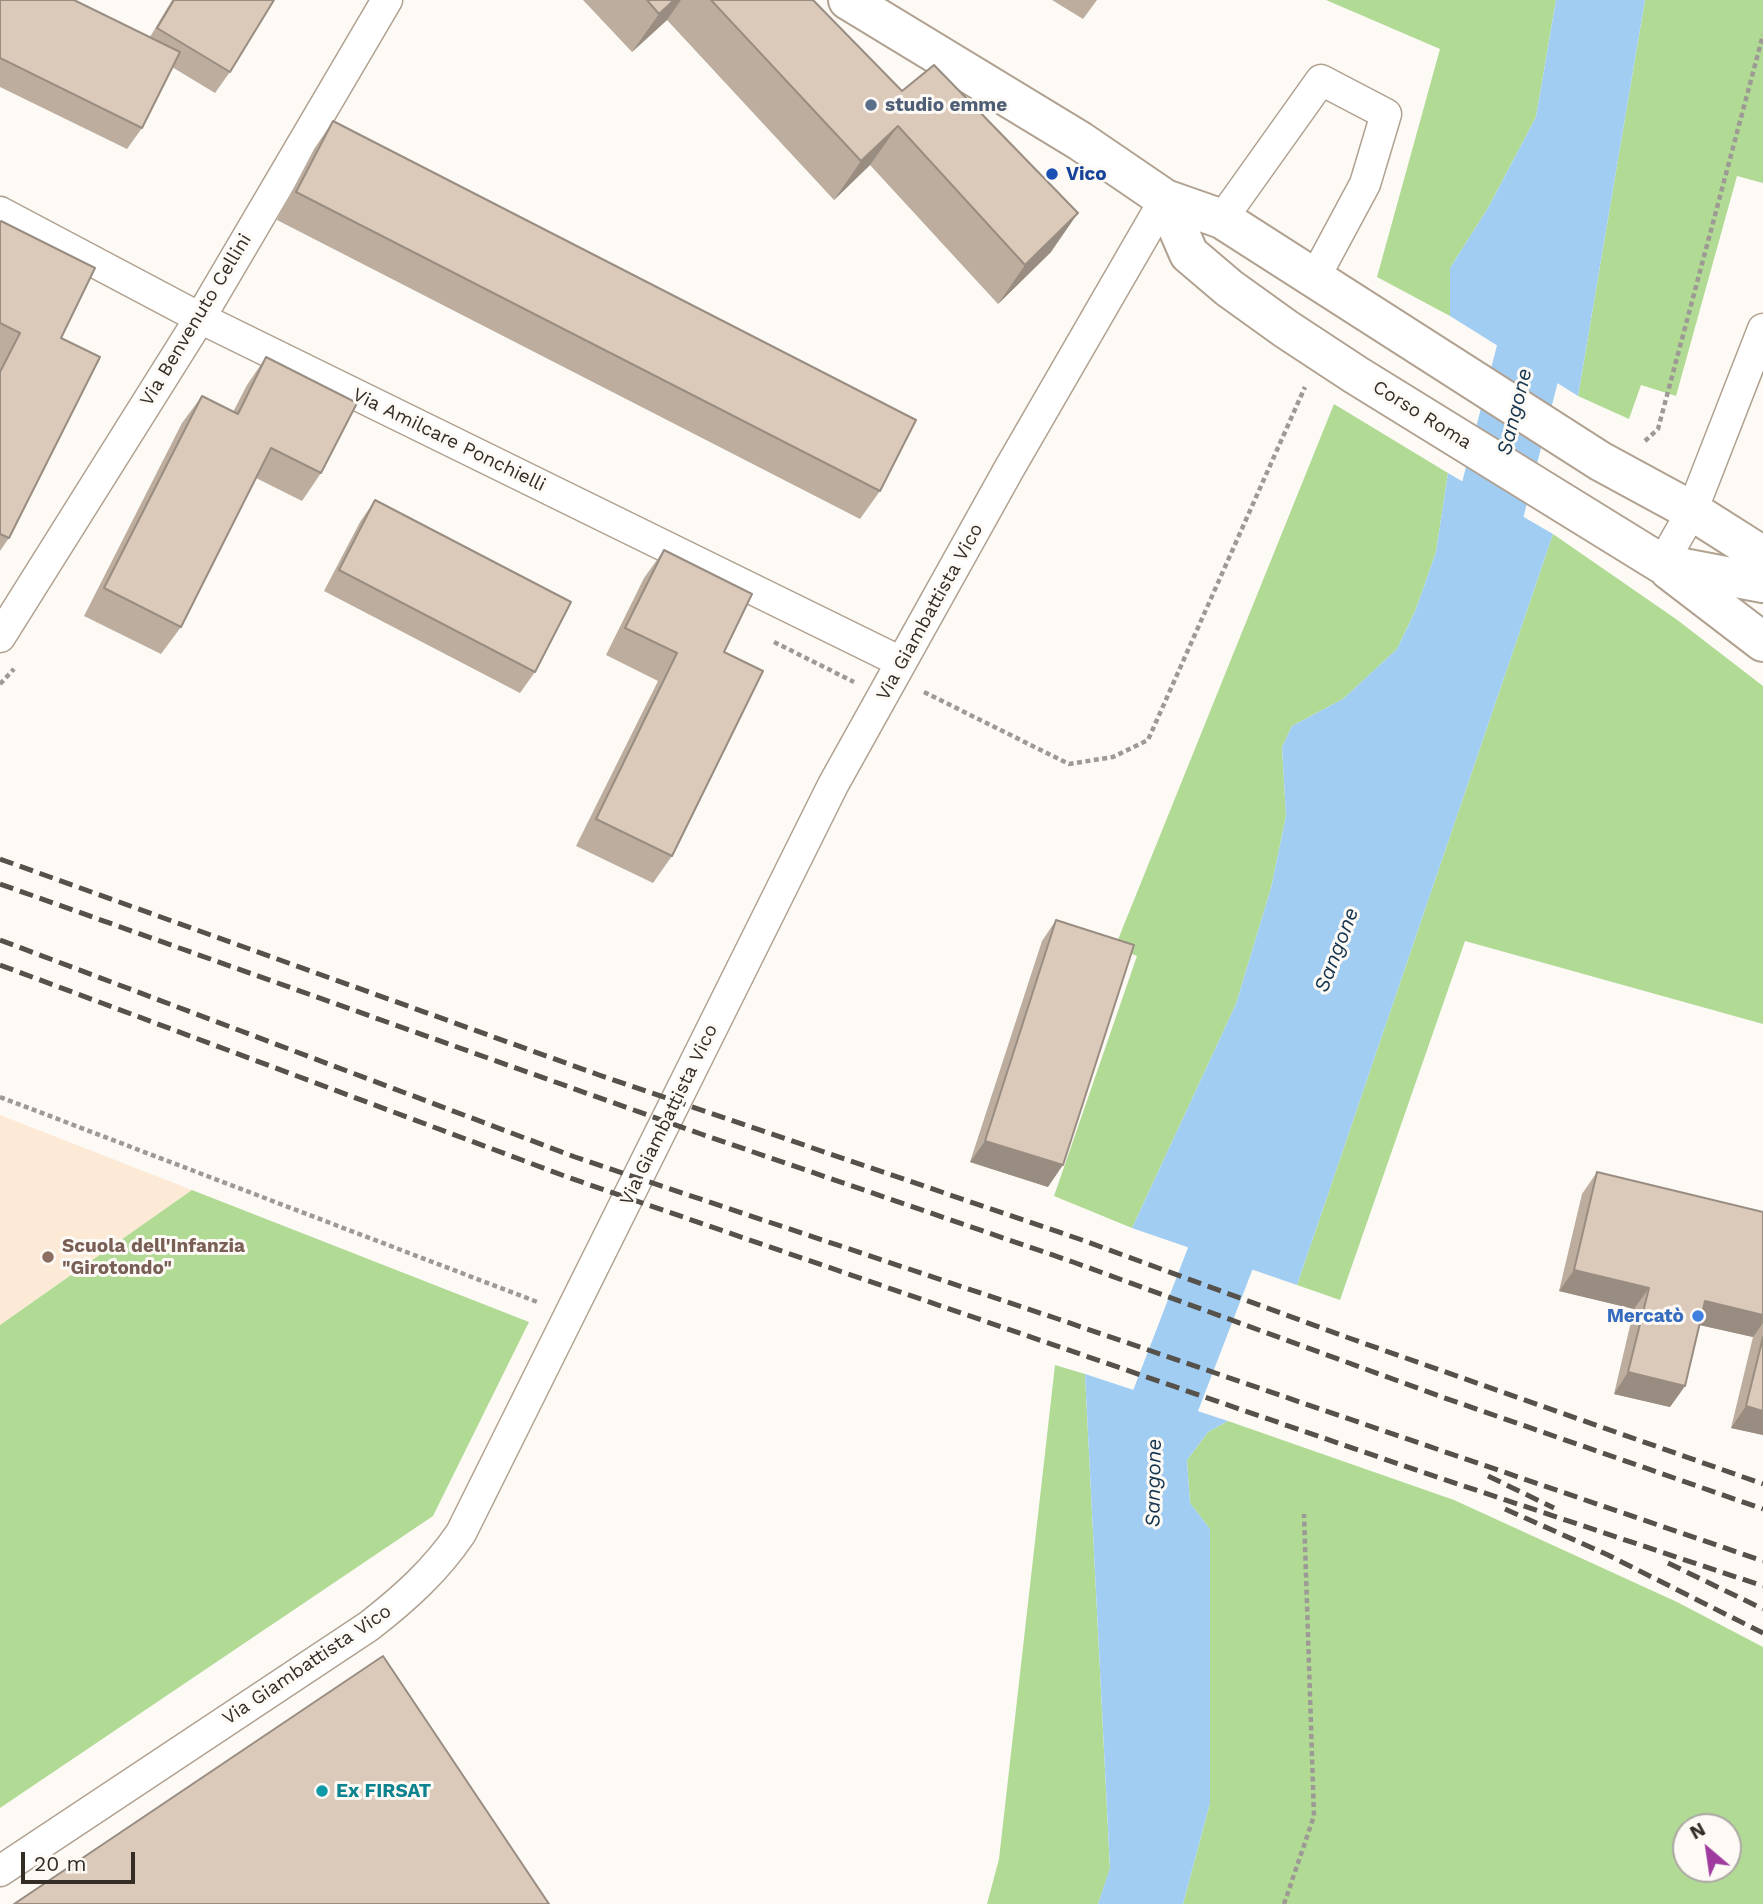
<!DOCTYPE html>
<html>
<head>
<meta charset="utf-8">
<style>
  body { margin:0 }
  #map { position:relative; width:1763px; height:1904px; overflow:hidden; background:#fdfaf6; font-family:"Work Sans",sans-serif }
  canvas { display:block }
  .north { position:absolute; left:1672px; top:1813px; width:70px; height:70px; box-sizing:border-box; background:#fdfaf6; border:2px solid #aca8a3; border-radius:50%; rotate:331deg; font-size:19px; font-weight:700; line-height:28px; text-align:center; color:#332d26 }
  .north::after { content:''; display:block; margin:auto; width:24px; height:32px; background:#9f3a9e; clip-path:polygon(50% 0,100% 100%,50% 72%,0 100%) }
  .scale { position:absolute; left:21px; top:1852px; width:114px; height:32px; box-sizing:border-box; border:4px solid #332d26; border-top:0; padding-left:9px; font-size:21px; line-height:24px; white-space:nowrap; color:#332d26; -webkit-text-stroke:5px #fdfaf6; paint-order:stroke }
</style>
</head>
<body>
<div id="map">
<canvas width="1763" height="1904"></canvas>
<div class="north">N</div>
<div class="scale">20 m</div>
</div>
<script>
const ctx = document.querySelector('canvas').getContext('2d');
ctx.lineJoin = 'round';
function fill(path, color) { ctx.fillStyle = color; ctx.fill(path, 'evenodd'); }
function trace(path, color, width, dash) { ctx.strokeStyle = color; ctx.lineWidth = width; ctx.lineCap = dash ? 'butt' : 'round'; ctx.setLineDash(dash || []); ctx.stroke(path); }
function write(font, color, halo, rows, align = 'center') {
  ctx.font = font + ' "Work Sans",sans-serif'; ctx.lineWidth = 6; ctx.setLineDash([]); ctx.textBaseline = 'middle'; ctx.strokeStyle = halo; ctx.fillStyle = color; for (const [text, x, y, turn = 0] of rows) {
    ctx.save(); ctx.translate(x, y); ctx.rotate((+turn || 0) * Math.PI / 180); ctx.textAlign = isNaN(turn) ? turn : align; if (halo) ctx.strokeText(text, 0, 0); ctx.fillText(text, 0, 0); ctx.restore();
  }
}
fill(new Path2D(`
  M0 1115 192 1190 0 1325Z`), '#fcead7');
fill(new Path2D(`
  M1326 0H1556L1536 117 1488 208 1450 268V316L1377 277 1440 49Z
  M1645 0H1763V183L1737 176 1676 396 1641 385 1629 419 1578 396Z
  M1334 404 1448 473 1436 552 1416 609 1397 649 1343 699 1292 726 1282 747 1286 816 1271 888 1236 1004 1132 1228 1054 1196 1137 956 1115 947Z
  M1553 534 1676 619 1763 686V1024L1465 941 1340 1300 1297 1285Z
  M192 1190 529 1322 433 1516 0 1808V1325Z
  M1055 1365 1085 1374 1110 1869 1098 1904H987L999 1859Z
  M1228 1421 1454 1500 1677 1602 1763 1647V1904H1183L1210 1803V1529L1190 1503 1187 1460 1208 1432ZM1686 1827H1728V1869H1686Z`), '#b1da95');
fill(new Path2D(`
  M1556 0H1645L1578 396 1450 316V268L1488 208 1536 117Z
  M1448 473 1553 534 1297 1285 1132 1228 1236 1004 1271 888 1286 816 1282 747 1292 726 1343 699 1397 649 1416 609 1436 552Z
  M1085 1374 1228 1421 1208 1432 1187 1460 1190 1503 1210 1529V1803L1183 1904H1098L1110 1868Z`), '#a1cdf3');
trace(new Path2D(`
  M1470 589 1551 271
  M1149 1493 1155 1428 1254 1171`), '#a1cdf3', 68);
const minor = new Path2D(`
  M0 212 200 318 901 662
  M1222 219 1321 80 1386 114 1365 184 1314 279
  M1662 564 1692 511 1763 329
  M0 637 200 318 387 0
  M0 1871 369 1626C405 1598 436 1570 461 1533L833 785 1009 469 1165 199`);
const tertiary = new Path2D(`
  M848 0 1080 141 1165 199 1222 219 1600 461 1692 511 1763 556
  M1165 199 1189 254 1229 288 1286 329 1356 375 1662 564 1763 583
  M1669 570 1763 642`);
trace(minor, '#b0a190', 33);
trace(tertiary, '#b0a190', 42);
trace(new Path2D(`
  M1645 441 1658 429 1763 35
  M774 642 854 682
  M0 684 14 669
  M924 692 1069 764 1113 757 1148 740 1305 387
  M0 1097 540 1303
  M1284 1904 1314 1816 1304 1514`), '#9d9994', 4.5, [5, 3.5]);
trace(minor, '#fff', 30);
trace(tertiary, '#fff', 38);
trace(new Path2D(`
  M0 859 599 1075 1082 1240 1349 1338 1763 1484
  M0 884 701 1134 1073 1262 1442 1397 1763 1509
  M0 940 575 1157 1058 1319 1763 1561
  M0 965 570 1178 1422 1472 1763 1586
  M1488 1476 1554 1508
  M1505 1509 1608 1555 1763 1633
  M1668 1563 1763 1609`), '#56514a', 5, [14, 7]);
fill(new Path2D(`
  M0 0 150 37 172 0H274L230 72 215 93 172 67 142 128 127 149 0 87Z
  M583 0H813L1051 252 998 304 870 165 834 200 667 20 632 52Z
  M1052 0H1097L1083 19Z
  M333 121 880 491 860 519 277 220 314 149Z
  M0 223 61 338 9 538 0 551Z
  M266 357 321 473 302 501 256 478 181 627 161 654 84 616 182 423 202 396 233 412 247 385Z
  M375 500 535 672 520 693 324 591 360 522Z
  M664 550 724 652 672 856 653 883 576 846 658 681 606 655 644 578Z
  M1056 920 1048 1187 970 1162 1042 941Z
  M1597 1172 1763 1212V1435L1731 1428 1753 1337 1700 1325 1685 1386 1670 1407 1614 1394 1634 1309 1559 1291 1582 1194Z`), '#bcad9f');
fill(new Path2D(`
  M674 0H681L667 20 632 52 659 14Z
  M898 126 870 165 834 200 861 161Z
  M1078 213 1051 252 998 304 1025 265Z
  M985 1141 1063 1165 1048 1187 970 1162Z
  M1574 1270 1649 1288 1634 1309 1559 1291Z
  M1705 1301 1763 1315V1323L1753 1337 1690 1323Z
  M1628 1372 1685 1386 1670 1407 1614 1394Z
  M1746 1406 1763 1411V1435L1731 1428Z`), '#998d82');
const building = new Path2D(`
  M0 0H74L180 52 142 128 0 58Z
  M174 0H274L230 72 157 28Z
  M647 0H674L659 14Z
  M711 0H813L902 91 934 65 1078 213 1025 265 898 126 861 161Z
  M333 121 916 420 880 491 296 192Z
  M1 221 95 268 61 338 100 357 9 538 0 534V372L20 333 0 323V223Z
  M266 357 357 403 321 473 271 448 181 627 104 588 202 396 238 414Z
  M375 500 571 602 535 672 339 570Z
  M664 550 752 594 724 652 763 671 672 856 596 819 677 653 625 628Z
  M1056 920 1134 945 1063 1165 985 1141Z
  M1597 1172 1763 1212V1315L1705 1301 1685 1386 1628 1372 1649 1288 1574 1270Z
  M1763 1337V1411L1746 1406Z
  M383 1656 549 1904H14Z`);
fill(building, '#dbc9b9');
trace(building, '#998d82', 2);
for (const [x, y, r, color] of [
  [871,105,7,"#5c6f8a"],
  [1052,174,7,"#1a4fb4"],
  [48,1257,7,"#8d6e63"],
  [1698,1316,7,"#3f7fe0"],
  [322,1791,7,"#0f9aa8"]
]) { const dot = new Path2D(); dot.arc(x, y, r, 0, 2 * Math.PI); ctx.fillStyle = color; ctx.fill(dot); trace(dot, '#fdfaf6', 2.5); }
write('bold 19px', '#4e5e75', '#fdfaf6', [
  ["studio emme",885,105]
], 'left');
write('bold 19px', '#164399', '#fdfaf6', [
  ["Vico",1066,174]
], 'left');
write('19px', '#332d26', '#fdfaf6', [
  ["Via Benvenuto Cellini",196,320,-59],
  ["Corso Roma",1422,415,32],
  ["Via Amilcare Ponchielli",449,440,26],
  ["Via Giambattista Vico",930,612,-61],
  ["Via Giambattista Vico",669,1115,-64],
  ["Via Giambattista Vico",307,1665,-34]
]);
write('bold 19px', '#785e54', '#fdfaf6', [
  ["Scuola dell'Infanzia",62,1246],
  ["\"Girotondo\"",62,1268]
], 'left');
write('bold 19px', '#366cbe', '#fdfaf6', [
  ["Mercatò",1684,1316]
], 'right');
write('bold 19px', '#0d838f', '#fdfaf6', [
  ["Ex FIRSAT",336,1791]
], 'left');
write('italic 21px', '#15354f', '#fdfaf6', [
  ["Sangone",1515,412,-76],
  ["Sangone",1337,950,-69],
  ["Sangone",1154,1483,-89]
]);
</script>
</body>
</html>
